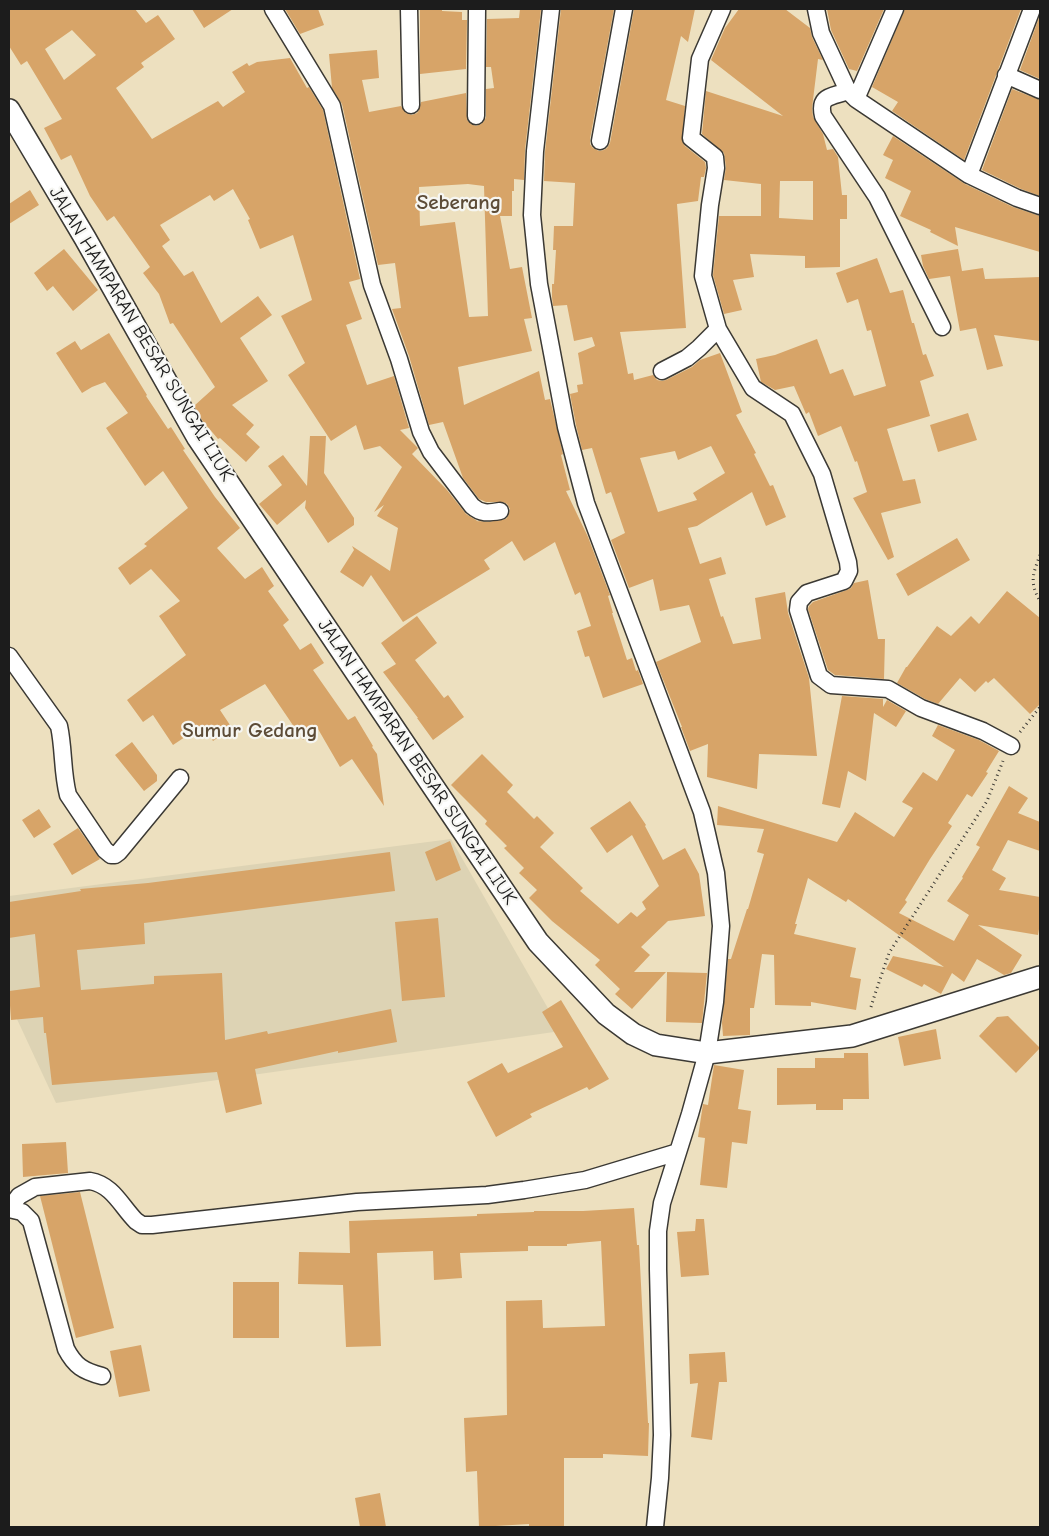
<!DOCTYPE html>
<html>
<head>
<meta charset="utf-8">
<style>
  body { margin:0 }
  #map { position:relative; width:1049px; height:1536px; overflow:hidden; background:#ede0bf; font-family:"Comic Neue",sans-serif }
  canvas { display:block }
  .frame { position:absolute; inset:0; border:10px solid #1c1c1c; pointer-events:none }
</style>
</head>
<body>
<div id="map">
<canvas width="1049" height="1536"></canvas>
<div class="frame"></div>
</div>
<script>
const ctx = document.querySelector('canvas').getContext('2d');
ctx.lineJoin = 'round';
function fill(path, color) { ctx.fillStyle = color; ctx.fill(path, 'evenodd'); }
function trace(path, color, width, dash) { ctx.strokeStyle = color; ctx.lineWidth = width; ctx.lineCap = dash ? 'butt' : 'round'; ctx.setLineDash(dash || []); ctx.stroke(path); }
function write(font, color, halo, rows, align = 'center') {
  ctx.font = font + ' "Comic Neue",sans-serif'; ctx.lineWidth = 4.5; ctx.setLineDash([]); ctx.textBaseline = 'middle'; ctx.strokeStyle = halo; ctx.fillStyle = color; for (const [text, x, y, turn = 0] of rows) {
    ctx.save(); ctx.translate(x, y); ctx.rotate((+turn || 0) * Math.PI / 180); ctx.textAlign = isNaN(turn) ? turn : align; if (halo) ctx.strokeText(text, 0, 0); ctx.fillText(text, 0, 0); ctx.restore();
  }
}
fill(new Path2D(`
  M451 839 561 1031 56 1103 9 1002V896Z`), '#ddd3b4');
fill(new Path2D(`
  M9 9H135L146 23 158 15 175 39 141 63 144 67 116 88 152 139 218 101 223 107 245 92 232 72 247 63 249 66 257 62 290 58 307 88 309 87 323 110 360 279 349 282 362 319 346 325 367 385 394 376 409 428 400 430 418 448 412 454 447 490 466 514 479 522 478 521 488 522 506 519 509 514 510 509 507 504 503 502H486L479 499 463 478 443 422 429 425 409 356 392 309 401 308 395 263 378 265 342 104 332 88 329 54 377 50 379 78 362 80 369 112 401 106 406 113 412 115 417 113 419 110 421 102 466 93 467 120 471 124 476 126 481 124 484 121 486 117V89L494 88 491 67H486L487 19 519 18 520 9H541L525 150 524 180 514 179V191H512V216H500L510 269 522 267 532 318 524 319 532 351 458 367 464 405 539 371 545 400 550 399 563 454 561 455 570 490 566 491 588 537 610 595 608 596 613 613H612L627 660 632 658 636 671 638 670 643 684 603 698 589 656 585 657 577 631 591 626 580 592 575 595 555 542 524 561 512 541 484 560 490 569 403 622 371 575 363 587 340 572 354 550 352 546 390 571 398 528 377 516 384 505 374 512 402 467 380 446 364 450 356 425 331 441 288 375 305 363 281 316 312 300 293 235 260 249 248 220 250 219 233 189 214 201 210 195 160 225 170 240 162 246 184 276 193 271 221 323 258 296 272 315 240 338 268 381 232 405 254 425 246 434 260 447 246 462 220 438 218 439 202 420 194 406 215 387 173 323 170 324 159 294 143 273 150 267 114 216 107 221 90 196 71 155 61 160 44 128 62 119 27 61 21 65 9 46ZM72 30 96 55 64 80 45 49ZM468 184 484 186 488 316 469 317 455 222 420 226 419 187Z
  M192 9H233L204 28Z
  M285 9H318L324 25 300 34Z
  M420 9H442V11L462 12V20H467L466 69 420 74Z
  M561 9H614L590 139V144L593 148 599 151 604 150 607 148 610 143 634 9H695L688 42 681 36 666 100 685 106 682 141 685 146 705 162 706 168 704 177H701L698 201 677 204 686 328 620 332 628 374 633 373 634 380 653 375 657 380 662 381 666 380 692 367 700 360 720 353 742 412 736 415 756 453 754 454 770 486 773 485 786 517 766 526 752 492 697 526 688 528 700 564 721 557 726 574 709 579 721 617 723 616 733 644 761 639 755 598 785 592 788 613 809 678 817 756 759 754 757 789 707 777 708 744 690 751 681 727H682L656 662 701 642 689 605 660 611 653 579 629 588 611 540 625 533 611 492 606 494 592 448 582 450 576 425 570 394 578 392 577 385 583 384 578 353 595 346 592 337 574 341 567 305 553 306 552 297V284H554L556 250H553L554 226H573L575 183 544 181 545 152ZM711 446 725 473 693 493 697 500 658 512 640 458 675 451 678 460Z
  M739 9H785L810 28 812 37 823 60 818 59 812 108 813 117 823 134 827 150 833 149 838 157 842 195H847V219H840V267L805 268V256L750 254 754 277 733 280 742 310 724 314 713 275 719 216H761V184L724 180 726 167 724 153 702 134 706 91 783 116 711 60 725 28ZM780 181H813V220L779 218Z
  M827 9H884L857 71 849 69 831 30Z
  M905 9H1021L964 160 892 111 898 102 872 87Z
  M1040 15V79L1020 70Z
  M1012 89 1040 100V196L1021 189 982 170Z
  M893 136 965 184 1013 207 1040 216V252L955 227 958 246 930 232 931 230 900 216 911 191 885 178 893 160 883 155Z
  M30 190 39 205 9 224V204Z
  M64 249 98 290 73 311 53 286 47 291 34 273Z
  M958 249 962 271 983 268 985 279 1040 277V341L994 335 1003 366 987 370 976 328 960 331 950 276 929 279 923 266 921 255Z
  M877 258 890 293 903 290 912 323H914L923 355 926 354 934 376 920 381 930 416 887 429 903 481 915 479 921 503 881 513 894 557 888 560 853 498 867 492 857 461 855 462 841 426 818 436 809 412 806 414 794 386 775 390 761 382 756 359 775 355 817 339 830 374 843 369 854 396 886 386 871 330 867 331 858 299 847 303 836 273Z
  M109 333 147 395 146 396 168 429 171 427 185 449 183 450 215 497 240 528 217 548 245 579 262 567 274 586 268 591 289 620 283 625 300 650 311 643 324 663 313 670 348 720 355 716 373 746 372 747 377 754 384 806 352 759 340 767 318 729 303 740 265 684 220 710 232 728 213 741 203 725 173 745 153 715 143 722 127 700 186 655 159 616 180 601 151 569 130 585 118 568 147 546 144 544 188 508 163 471 145 486 106 428 128 413 105 382 92 387 82 393 56 353 75 341 81 350Z
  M968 413 977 440 938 452 930 425Z
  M310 436H326L324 473 354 518V525L328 543 305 508 306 500 277 525 259 504 282 485 268 466 283 455 307 486Z
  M957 538 970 560 908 596 896 574Z
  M868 580 878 639H885L884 679 835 675 828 670 808 609 809 606 813 602 847 590 851 588 854 583Z
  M1007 591 1040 618V704L1030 714 994 678 988 683 986 681 975 692 960 678 938 704 925 699 897 683 906 667H907L937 626 951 636 971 616 979 624Z
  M417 616 437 643 415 660 444 698 448 695 464 717 433 740 417 718H418L383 672 396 664 381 643Z
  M842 696 883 699V707L887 700 906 711 896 727 874 713 866 781 848 771 840 808 822 804Z
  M938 725 979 740 999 751 986 772 988 773 972 797 967 794 948 823 952 826 930 859 905 900 907 902 899 913 954 941 969 915 947 901 963 878 962 877 980 847 976 845 1009 786 1028 798 1018 813 1040 822V851L1008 840 992 870 1006 878 999 890 1040 897V923L1038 935 978 925 1022 955 1011 973 1004 975 977 959 964 982 952 973 941 994 924 984 922 987 886 969 893 956 944 967 848 899 846 902 808 878 795 924H797L794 934 856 948 850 977 861 979 856 1010 811 1002V1006L775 1005 774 955 762 954 754 1008H750V1035L723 1036 722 1023 728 959H731L747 909H748L764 854 757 852 764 829 717 825 718 806 837 842 855 812 894 837 913 808 902 802 923 772 937 781 955 750 932 736Z
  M132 742 157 775V781L144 791 115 755Z
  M482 754 513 785 507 792 534 819 537 816 554 833 540 847 583 888 580 891 618 924 631 912 637 917 646 909 642 902 659 886 632 835 607 853 590 828 630 801 646 825 645 826 663 860 685 848 699 874 705 916 668 921 641 947 650 955 634 972H666L632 1009 615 994 620 989 595 965 600 960 552 921 529 898 537 890 519 873 524 868 504 848 507 846 485 824 487 821 451 785Z
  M39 809 51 827 34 838 22 820Z
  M78 828 100 859 72 875 53 844Z
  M450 841 461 870 436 881 425 852Z
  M390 852 395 891 144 923 145 944 77 950 81 990 154 984V976L222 973 225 1040 267 1031 268 1034 391 1009 397 1042 338 1053V1051L255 1069 262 1104 226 1113 217 1072 52 1085 46 1033H44L43 1017 11 1020 9 991 40 987 35 934 9 938V902L81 891 80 889 148 883Z
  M438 918 445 997 402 1001 395 922Z
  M667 972 707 973 702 1023 666 1022Z
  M561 1000 609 1079 589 1090 587 1087 530 1114 532 1117 496 1137 467 1082 502 1063 508 1073 563 1047 542 1012Z
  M1008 1016 1040 1048 1016 1073 979 1036 997 1017Z
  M936 1029 941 1059 904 1066 898 1037Z
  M844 1053H868L869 1099H843V1110H816V1104L777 1105V1068H815V1058H844Z
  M714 1065 744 1070 738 1109 751 1111 747 1144 732 1142 727 1188 700 1185 705 1138 698 1137 703 1104 708 1105Z
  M66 1142 68 1173 23 1177 22 1144Z
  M80 1192 114 1328 76 1338 40 1196Z
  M634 1208 637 1245H639L648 1423H649L648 1456 603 1454V1458H564V1527H529V1524L479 1527 477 1471 466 1472 464 1418 507 1415 506 1301 542 1300 543 1328 605 1326 601 1241 567 1244V1246H528V1251L460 1253 462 1278 434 1280 433 1251 377 1253 381 1346 346 1347 343 1285 298 1284 299 1252 350 1253 349 1221 477 1216V1214L534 1212V1211H583Z
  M696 1219H704L709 1275 681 1277 677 1232 695 1231Z
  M233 1282H279V1338H233Z
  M141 1345 150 1391 119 1397 110 1351Z
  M725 1352 727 1382H719L712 1440 691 1437 698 1383 690 1384 689 1354Z
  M380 1493 386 1527H360L355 1498Z`), '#d7a468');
const minor = new Path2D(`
  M273 9 332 106 372 285 399 359 421 432 431 452 472 506C481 514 488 513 500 511
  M409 9 411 105
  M551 9 535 151 532 215 539 284 566 427 586 503 702 812 716 873 721 926 715 1002 707 1053 690 1114 662 1203 658 1231V1269L662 1435 660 1478 655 1527
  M722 9 700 59 691 138 715 157 716 168 710 205 703 276 718 329 753 388 792 414 822 474 848 562 849 571 844 581 807 593 799 602 798 610 819 676 831 685 888 689 921 708 983 731 1011 746
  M816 9 821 33 848 91 856 99 969 175
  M1032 9 969 175 1017 198 1040 206
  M1006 75 1040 90
  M848 91C832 97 818 95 823 116L877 197 942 327
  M856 99 895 9
  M476 116 477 9
  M600 141 624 9
  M662 371 687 358 699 348 718 329
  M9 656 59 726C64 749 62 772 68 795L105 850 111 855H115L119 852 180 778
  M10 1208 19 1196 35 1187 90 1181C113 1185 121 1206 136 1221L142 1225H152L357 1202 487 1195 524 1190 585 1180 678 1152
  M9 1209 22 1212 31 1221 66 1349C75 1366 83 1371 102 1376`);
const tertiary = new Path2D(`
  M9 110 85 238 198 438 538 942 606 1014 633 1034 656 1045 707 1053 852 1036 1040 977`);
trace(minor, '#3b3934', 19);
trace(tertiary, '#3b3934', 24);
trace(new Path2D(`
  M1040 555C1033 574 1029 582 1040 601
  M1020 732 1040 707
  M871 1007 875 994 889 953 987 801 1003 761`), '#3b3934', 3, [1, 4]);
trace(minor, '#fff', 16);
trace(tertiary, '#fff', 21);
write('19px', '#1c1c1c', '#f6f6f2', [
  ["JALAN HAMPARAN BESAR SUNGAI LIUK",141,334,59],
  ["JALAN HAMPARAN BESAR SUNGAI LIUK",417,762,56]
]);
write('bold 21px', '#5d4c37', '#f6f6f2', [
  ["Seberang",459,203],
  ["Sumur Gedang",250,731]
]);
</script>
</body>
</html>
